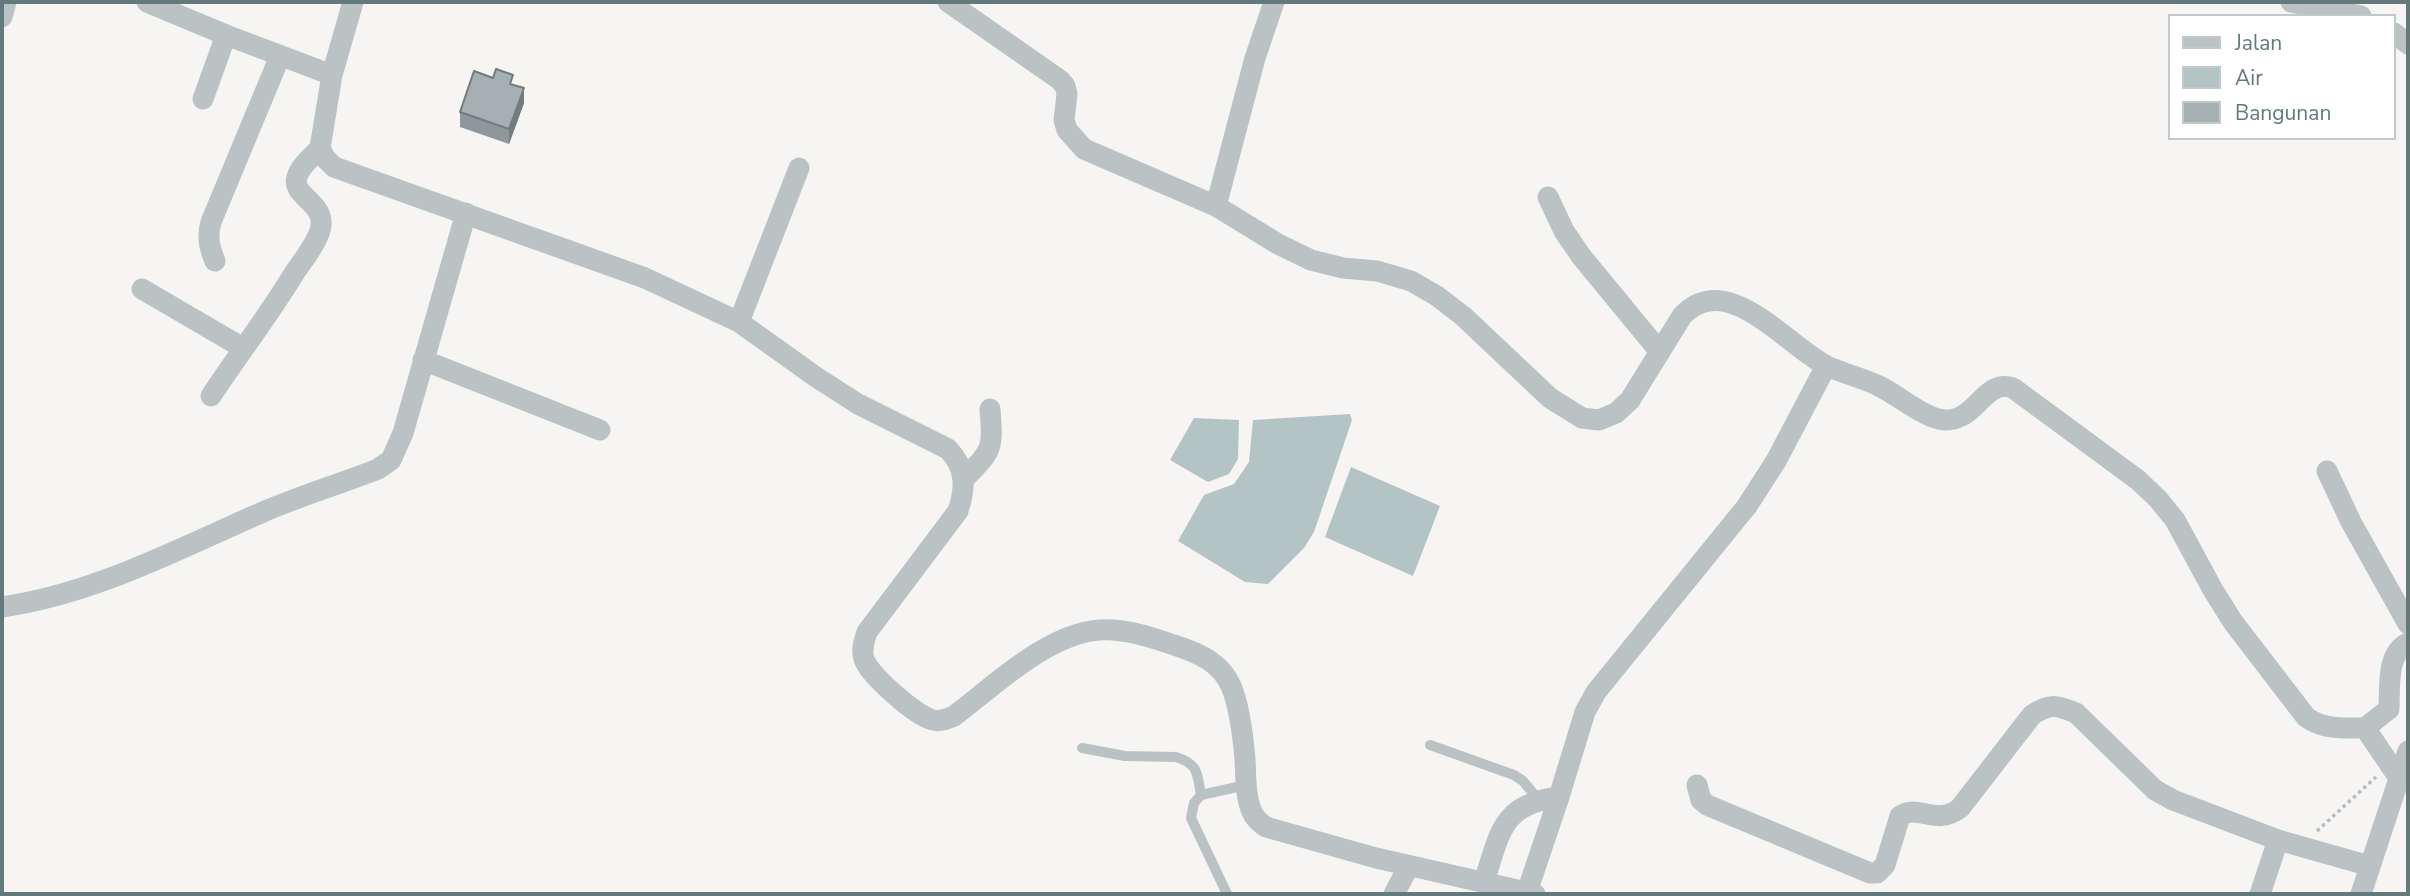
<!DOCTYPE html>
<html>
<head>
<meta charset="utf-8">
<style>
  body { margin:0 }
  #map { position:relative; width:2410px; height:896px; overflow:hidden; background:#f6f5f3; font-family:"Nunito Sans",sans-serif }
  canvas { display:block }
  .frame { position:absolute; inset:0; border:4px solid #63797c; pointer-events:none }
  .legend { position:absolute; left:2168px; top:14px; width:228px; height:126px; box-sizing:border-box; background:#fff; border:2px solid #c1c9cb; margin:0; padding:9px 12px; list-style:none; font-size:21px; color:#63797c }
  .legend li { display:flex; align-items:center; gap:14px; height:35px }
  .legend b { width:35px; border:2px solid #c1c9cb }
</style>
</head>
<body>
<div id="map">
<canvas width="2410" height="896"></canvas>
<div class="frame"></div>
<ul class="legend">
<li><b style="height:9px;background:#bbc2c3"></b>Jalan</li>
<li><b style="height:19px;background:#b4c4c4"></b>Air</li>
<li><b style="height:19px;background:#a5b0b2"></b>Bangunan</li>
</ul>
</div>
<script>
const ctx = document.querySelector('canvas').getContext('2d');
ctx.lineJoin = 'round';
function fill(path, color) { ctx.fillStyle = color; ctx.fill(path, 'evenodd'); }
function trace(path, color, width, dash) { ctx.strokeStyle = color; ctx.lineWidth = width; ctx.lineCap = dash ? 'butt' : 'round'; ctx.setLineDash(dash || []); ctx.stroke(path); }
fill(new Path2D(`
  M1350 414 1352 420 1314 532 1304 548 1268 584 1245 582 1178 541 1204 495 1234 484 1249 462 1253 420Z
  M1194 418 1239 420 1238 459 1229 474 1208 482 1170 460Z
  M1351 467 1440 506 1413 576 1325 537Z`), '#b4c4c4');
trace(new Path2D(`
  M2317 831 2376 777`), '#b8bcbd', 3.5, [3.5, 3.5]);
trace(new Path2D(`
  M1430 745 1514 775 1523 781 1538 799
  M1082 748 1125 756 1176 757C1199 764 1197 774 1201 795
  M1227 894 1191 818 1194 803 1201 795 1246 785`), '#bbc2c3', 10);
trace(new Path2D(`
  M147 2 226 35 332 75 320 148 325 158 334 167 645 278 739 322 816 377 858 404 948 449C966 468 966 487 958 511L867 632C864 641 861 650 864 659 869 675 916 716 933 720 940 722 947 719 954 716 994 686 1047 634 1099 630 1126 628 1153 638 1177 646 1199 653 1221 663 1231 686 1240 707 1243 736 1245 759 1246 776 1245 796 1252 812 1255 819 1260 823 1266 827L1376 858 1535 894
  M948 2 1060 80 1065 86 1067 94 1064 120 1067 130 1084 149 1216 206 1278 244 1311 260 1343 268 1377 271 1411 281 1437 296 1463 316 1550 398 1582 418 1599 420 1616 413 1630 400 1682 316C1728 267 1789 349 1829 367 1845 374 1863 378 1879 386 1898 395 1925 419 1945 420 1977 421 1984 378 2013 388L2138 480 2158 499 2175 520 2213 590 2233 622 2306 717C2324 730 2343 728 2365 728
  M2291 2 2361 16
  M2 17 6 2
  M2394 33 2408 44
  M332 75 353 2
  M203 99 226 35
  M1548 197 1564 231 1581 256 1660 352
  M1216 206 1255 58 1274 2
  M215 261C209 247 207 237 211 222L280 56
  M142 289 243 348
  M739 322 799 168
  M423 360 600 430
  M211 396C238 355 269 315 295 272 303 261 312 249 318 236 333 203 290 198 297 177 300 166 313 156 320 148
  M2327 471 2351 522 2408 624
  M964 479C993 449 993 450 990 409
  M2 607C94 594 178 549 263 512 300 496 340 484 378 469L391 460 403 433 466 213
  M2399 778 2365 728 2389 709C2390 688 2386 653 2408 643
  M1697 785 1701 800 1707 805 1870 873H1877L1885 865 1900 816C1919 803 1935 827 1960 808L2032 715C2050 703 2057 705 2076 713L2155 790 2173 800 2278 840 2370 866
  M1484 882C1500 833 1501 804 1559 797L1585 712 1596 692 1747 506 1776 461 1826 366
  M1527 892 1559 797
  M1394 894 1409 866
  M2260 894 2278 840
  M2361 894 2408 751`), '#bbc2c3', 21);
fill(new Path2D(`
  M513 85 524 103 509 144 460 127V112Z
  M2408 838V855L2406 854V844Z`), '#8e9799');
fill(new Path2D(`
  M524 88V103L509 144V129Z`), '#747b7d');
const building = new Path2D(`
  M496 69 513 75 510 84 524 88 509 129 460 112 474 71 493 78Z`);
fill(building, '#a5b0b2');
trace(building, '#747b7d', 2);
</script>
</body>
</html>
